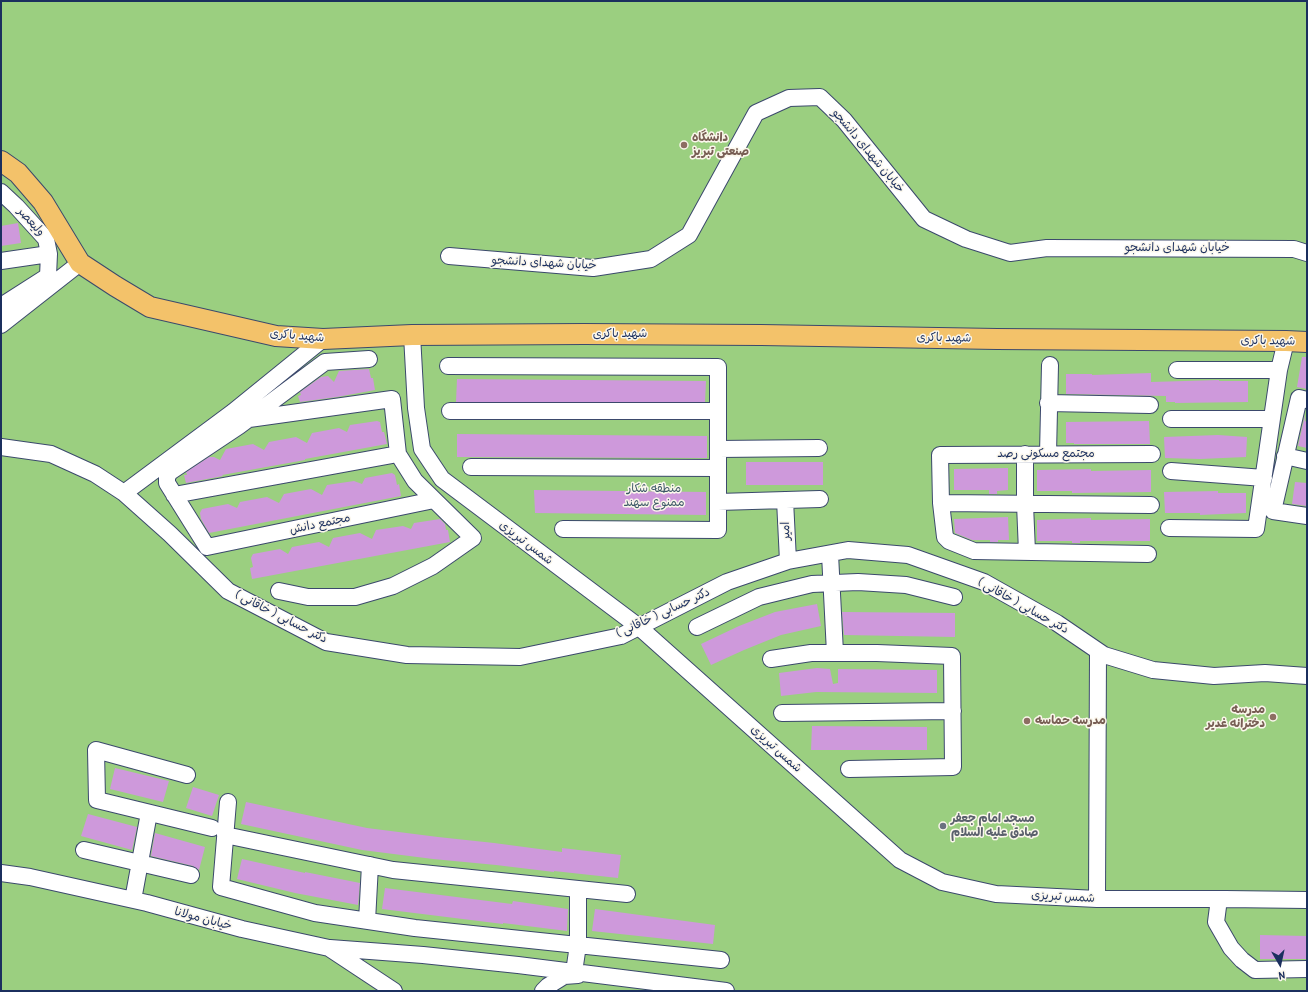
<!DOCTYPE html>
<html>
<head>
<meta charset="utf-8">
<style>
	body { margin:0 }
	#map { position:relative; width:1308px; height:992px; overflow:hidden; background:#eedfbe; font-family:"Patrick Hand",sans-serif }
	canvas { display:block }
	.frame { position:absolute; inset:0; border:2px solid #1b2f5e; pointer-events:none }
	.north { position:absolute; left:1260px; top:944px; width:40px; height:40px; -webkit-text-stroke:3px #fbf7ec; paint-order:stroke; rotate:171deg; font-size:11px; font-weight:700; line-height:16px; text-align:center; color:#1b2f5e }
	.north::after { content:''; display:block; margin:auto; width:14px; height:18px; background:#1b2f5e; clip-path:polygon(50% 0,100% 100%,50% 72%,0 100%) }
</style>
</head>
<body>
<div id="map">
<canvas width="1308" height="992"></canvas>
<div class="frame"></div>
<div class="north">N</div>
</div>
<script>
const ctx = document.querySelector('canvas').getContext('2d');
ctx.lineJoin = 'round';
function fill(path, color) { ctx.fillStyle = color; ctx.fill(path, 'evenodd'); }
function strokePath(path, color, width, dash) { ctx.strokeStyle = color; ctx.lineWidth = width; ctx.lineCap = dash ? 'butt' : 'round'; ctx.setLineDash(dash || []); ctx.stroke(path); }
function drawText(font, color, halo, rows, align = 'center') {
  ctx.font = font + ' "Patrick Hand","Playpen Sans Arabic",sans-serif'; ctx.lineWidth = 3; ctx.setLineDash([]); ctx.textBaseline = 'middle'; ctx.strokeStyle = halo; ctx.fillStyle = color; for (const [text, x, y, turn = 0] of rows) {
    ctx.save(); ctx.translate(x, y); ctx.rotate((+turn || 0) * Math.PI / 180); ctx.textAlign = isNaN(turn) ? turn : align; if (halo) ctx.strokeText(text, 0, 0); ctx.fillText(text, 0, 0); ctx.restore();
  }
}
const green = new Path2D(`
	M1 1H1307V991H1Z`);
const building = new Path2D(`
	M18 223 21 243 1 246V226Z
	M1302 357H1307V389L1297 387Z
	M369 369 371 378H373L375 390 337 397 300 402 298 396 301 395 300 392 321 377 328 376 334 382 339 371Z
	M1151 373V382L1219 380V381H1248V402L1175 403V402H1166V396L1066 394V374H1092V375Z
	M457 379 706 381 705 402H456Z
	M1305 415V421L1307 422V448L1298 446Z
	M377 421 380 422 382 432H384L387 444 305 459V460L222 475 223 476 186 483 184 475H187L186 472 209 457H214L220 460 226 449 253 444 264 450 269 442 296 437 307 443 312 433 339 428 347 432 350 425Z
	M1149 421 1150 444H1074V443H1066V422Z
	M457 434 707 436V458L457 457Z
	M1218 435 1247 437 1246 457 1200 459 1165 458 1164 437Z
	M746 462H823V485H746Z
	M1008 468V490L997 491V494H989V490H954V469Z
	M1091 469V471L1151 470V492L1072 493V491H1037V470Z
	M392 473 395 475 397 485 399 484 401 496 209 533 201 519 200 513 202 509 228 504 237 508 240 502 267 497 279 503 284 494 311 489 322 495 327 485 354 481 362 484 365 478Z
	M1295 482 1307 483V506L1292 504Z
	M534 490 706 492V515L535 513Z
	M1218 491V493H1246V513L1200 515V513H1165L1164 492Z
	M1008 517 1009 540H998V542H990V540H972L955 533 954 519Z
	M1091 518V520L1150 519V541H1080V543H1072V541H1037V520Z
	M440 519 445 524 446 530H448L450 542 252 579 250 568 253 567 251 558 253 554 280 549 288 554 292 547 319 542 329 547 333 538 360 533 372 539 376 530 403 526 411 529 414 523Z
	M817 604 821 626 781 635 744 650 711 665 701 644 739 626 775 612Z
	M842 612 955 613V637L844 635Z
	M817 668 830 669 833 684 838 683V669L937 670V693L816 692 781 696 779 673Z
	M812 726 927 727V750H811Z
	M115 768 169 781 163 802 110 789Z
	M193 787 219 795 212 816 186 808Z
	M246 802 367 828 438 837 494 843 562 852V848L621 855 618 878 554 871V872L496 865 433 859 362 850 241 824Z
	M88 814 137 827 132 850 81 836Z
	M155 833 205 847 199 870 193 866 151 856Z
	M242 859 305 873V872L360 883 358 905 295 893 237 879Z
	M385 888 512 904 513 901 568 909 567 931 503 923V924L382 909Z
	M595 909 715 925 713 944 592 931Z
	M1260 935 1307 936V959H1260Z`);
const minor = new Path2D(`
	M1 192 16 206 46 239 49 254 48 276 1 306
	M449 256 593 268 651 259 689 235 756 113 789 98 820 97 844 120 924 219 966 239 1010 253 1047 248 1294 249 1307 253
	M1 261 49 254
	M1 325 80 263
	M412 335 416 408 422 449 442 479 639 627 900 860 942 882 996 894 1097 899H1225L1307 900
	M369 359 325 362 239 426 170 472 167 477V483L207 547 434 500
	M448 366 718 367V530L563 529
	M1177 370H1279
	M1307 400 1299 398 1273 511 1307 516
	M1048 403 1150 405
	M450 411H718
	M249 419 392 399 398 454 415 481 473 538 433 566 393 586 355 597H308L279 591
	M1171 419H1272
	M1 447 51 454 95 474 124 493 170 534 228 591 326 642 407 655 520 657 621 636 727 582 788 561 848 550 908 555 984 582 1057 623 1104 655 1153 670 1214 676 1265 673 1307 676
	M718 449 819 448
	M1025 454V504L1027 552
	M1048 454 1050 365
	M1285 456 1307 461
	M471 467 718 468
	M1171 471 1264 478
	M124 493 233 412 323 339
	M174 495 398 454
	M785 500 788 561
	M718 502 820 499
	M941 503 1151 505
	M1169 528 1256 529 1279 370 1286 341
	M830 554 835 653
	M1148 554 974 551 949 541 945 537 941 503 940 455 1152 454
	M697 627 759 597 812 584 858 582 906 585 954 597
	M771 659 811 653H877L952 656 953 767 849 769
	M782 713 953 711
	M187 775 96 750 97 800 212 828
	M228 802 221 887 315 913 415 928 721 960
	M225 835 393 870 627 894
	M84 850 191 875
	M1 873 30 877 147 903 242 929 329 948 394 991
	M1097 899 1098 651
	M1219 899 1216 922 1231 948 1242 960 1255 970 1307 969
	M133 900 149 813
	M367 921 370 865
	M330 948 423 955 518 965 726 991
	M574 972 578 945V889
	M543 991 548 986 564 976 578 975`);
const major = new Path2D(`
	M1 161 18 173 43 202 80 263 115 286 150 307 276 336 323 339 412 335 584 334 761 335 997 339 1286 341 1307 342`);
const markers = [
	[684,145,4,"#8d6e63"],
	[1273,717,4,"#8d6e63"],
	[1027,721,4,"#8d6e63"],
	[943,826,4,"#6b7280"]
];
const educationNames = [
	["دانشگاه",692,138],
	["صنعتی تبریز",692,152],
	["مدرسه",1265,710,"right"],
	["دخترانه غدیر",1265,724,"right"],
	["مدرسه حماسه",1035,721]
];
const streetNames = [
	["خیابان شهدای دانشجو",868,151,50],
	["ولیعصر",31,222,48],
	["خیابان شهدای دانشجو",1177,248],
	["خیابان شهدای دانشجو",544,263,3],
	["شهید باکری",620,334],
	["شهید باکری",297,336,5],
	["شهید باکری",944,338,1],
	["شهید باکری",1268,341,1],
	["مجتمع مسکونی رصد",1046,454],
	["مجتمع دانش",320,524,-12],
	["امیر",786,531,-92],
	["شمس تبریزی",526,543,37],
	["دکتر حسابی ( خاقانی )",1023,606,29],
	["دکتر حسابی ( خاقانی )",663,613,-25],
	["دکتر حسابی ( خاقانی )",281,617,27],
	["شمس تبریزی",776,749,42],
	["شمس تبریزی",1063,897,3],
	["خیابان مولانا",203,919,15]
];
const parkNames = [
	["منطقه شکار",654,489],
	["ممنوع سهند",654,503]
];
const worshipNames = [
	["مسجد امام جعفر",951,819],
	["صادق علیه السلام",951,833]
];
fill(green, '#9bcf80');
fill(building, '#ce99db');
strokePath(minor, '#3b496c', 18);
strokePath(major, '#3b496c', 22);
strokePath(minor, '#fff', 16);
strokePath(major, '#f3c26a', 20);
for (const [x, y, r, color] of markers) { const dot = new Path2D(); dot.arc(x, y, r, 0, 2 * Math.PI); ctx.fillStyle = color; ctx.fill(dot); strokePath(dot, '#fbf7ec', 1.5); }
drawText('bold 12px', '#785e54', '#fbf7ec', educationNames, 'left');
drawText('12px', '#1b2f5e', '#fbf7ec', streetNames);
drawText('12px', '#3b5766', '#fbf7ec', parkNames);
drawText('bold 12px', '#5b616d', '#fbf7ec', worshipNames, 'left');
</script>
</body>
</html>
